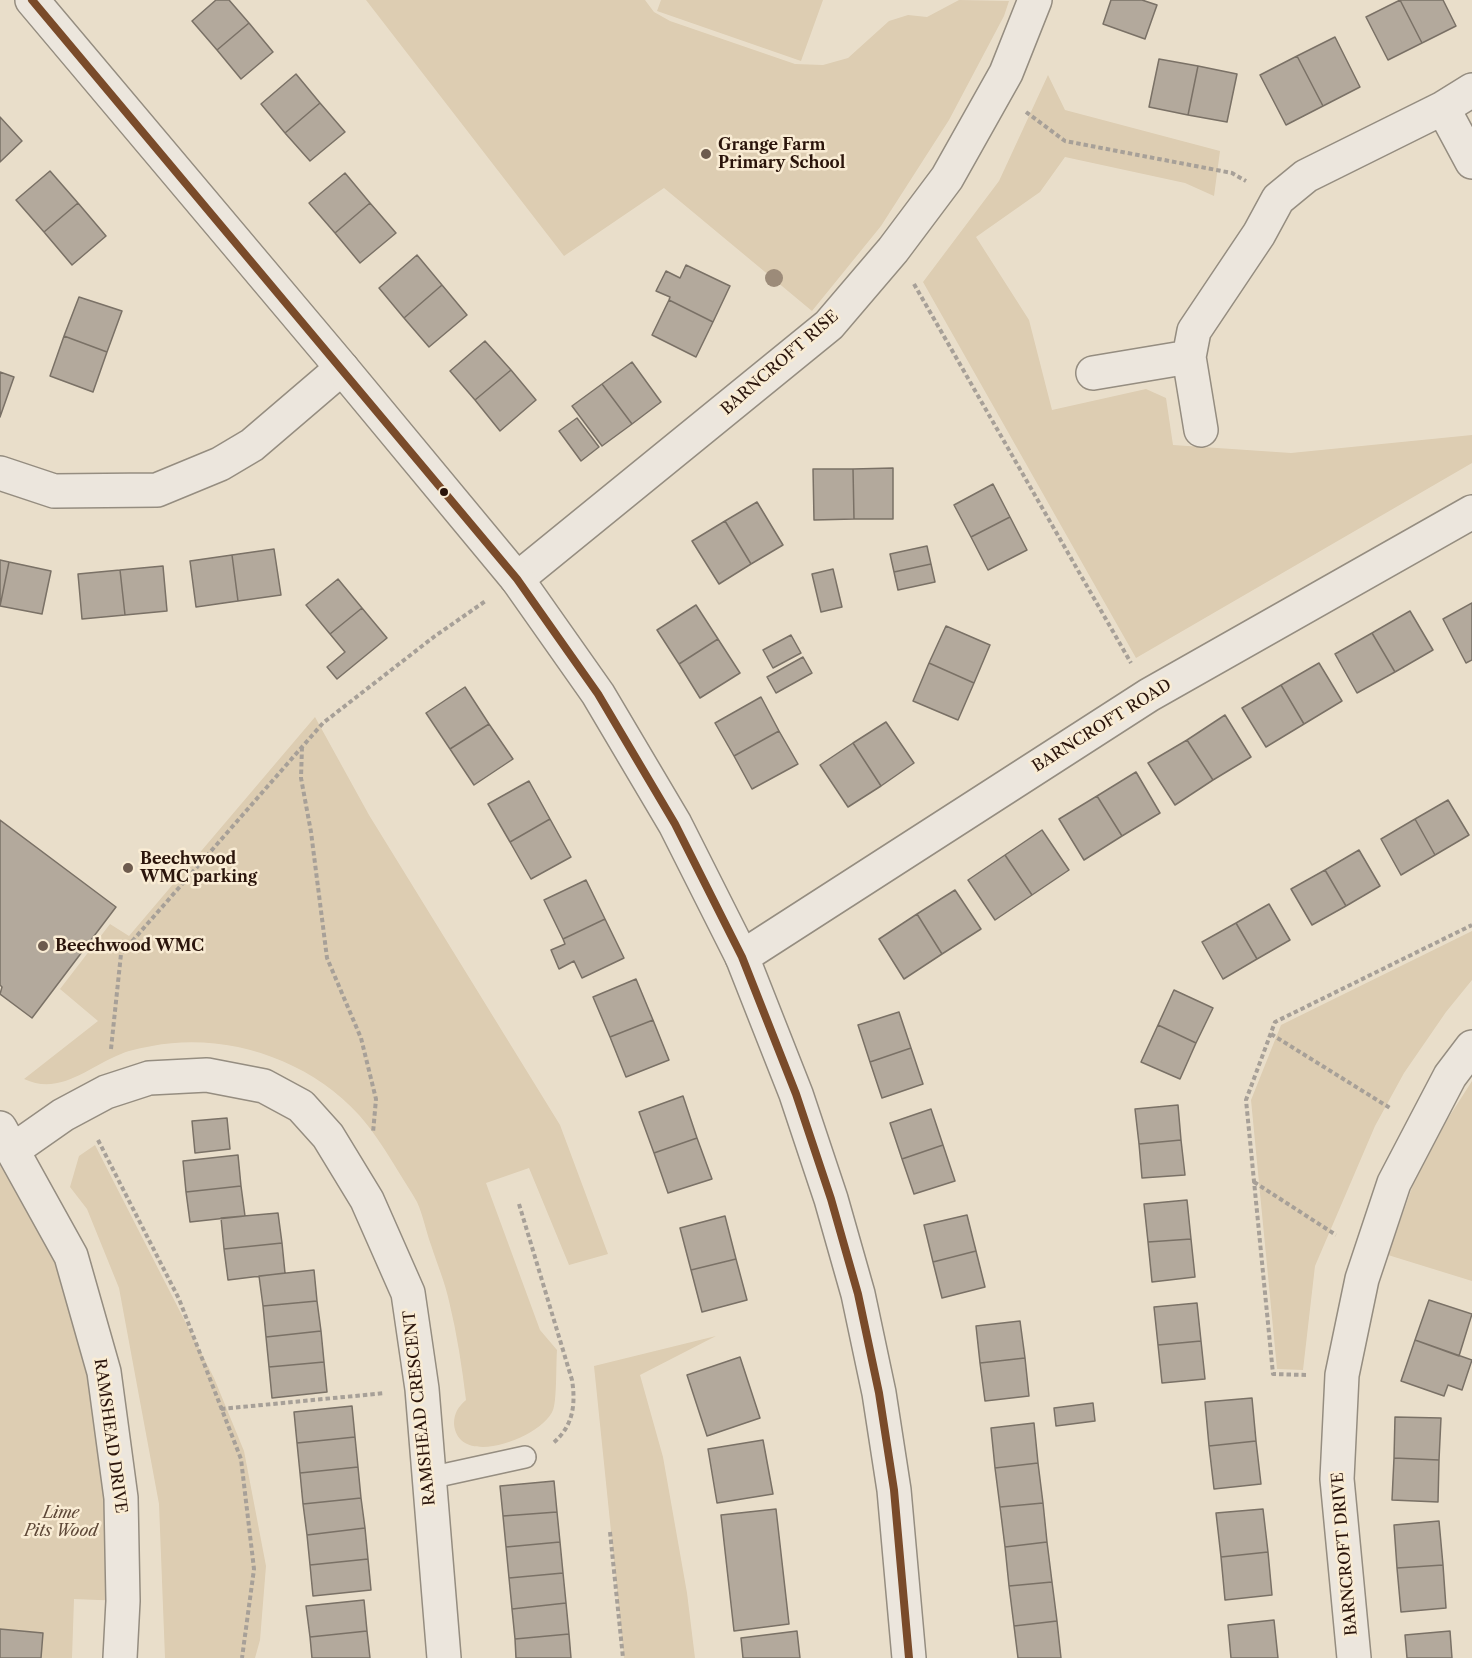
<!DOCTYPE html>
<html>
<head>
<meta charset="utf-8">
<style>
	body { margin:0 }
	canvas { display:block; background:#e9deca }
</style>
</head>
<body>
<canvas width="1472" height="1658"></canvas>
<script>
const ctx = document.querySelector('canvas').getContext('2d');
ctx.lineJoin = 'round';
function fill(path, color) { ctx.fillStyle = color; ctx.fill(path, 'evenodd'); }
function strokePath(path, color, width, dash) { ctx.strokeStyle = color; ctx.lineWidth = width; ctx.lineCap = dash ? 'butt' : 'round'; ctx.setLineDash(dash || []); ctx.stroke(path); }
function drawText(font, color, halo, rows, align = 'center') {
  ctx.font = font + ' "Libre Caslon Text",serif'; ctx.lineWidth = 5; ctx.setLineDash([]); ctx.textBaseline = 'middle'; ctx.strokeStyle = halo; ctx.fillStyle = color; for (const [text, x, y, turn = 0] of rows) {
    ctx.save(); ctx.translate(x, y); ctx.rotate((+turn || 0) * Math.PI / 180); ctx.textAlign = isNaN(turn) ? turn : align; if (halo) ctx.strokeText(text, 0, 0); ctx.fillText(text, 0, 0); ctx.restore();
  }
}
const green = new Path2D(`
	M366 0H645L654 12 670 21 795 64 823 65 848 58 889 21 908 15 927 17 959 0 1009 1 1004 16 949 120 881 226 812 311 664 188 564 256Z
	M661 0H823L801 61 657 11Z
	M1048 75 1065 110 1220 151 1214 196 1185 183 1065 157 1040 192 976 237 1029 320 1052 410 1146 389 1166 398 1173 445 1291 453 1472 435V463L1136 658 923 282 999 181Z
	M315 717 369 815 560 1125 608 1254 569 1265 529 1168 486 1183 540 1330 557 1350C556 1362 557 1401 553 1410 543 1437 458 1470 454 1424 454 1413 458 1407 466 1400 462 1367 457 1334 449 1301 445 1282 437 1264 431 1245 426 1231 423 1215 417 1202 411 1191 404 1181 398 1171 386 1151 374 1132 359 1115 308 1059 226 1032 152 1046 142 1048 130 1050 121 1054 88 1067 60 1096 24 1079L98 1021 60 989 110 924 129 936Z
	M1472 931V980L1446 1012 1404 1073 1375 1126 1315 1266 1303 1370 1277 1369 1251 1100 1281 1025Z
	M1472 1081V1281L1388 1255 1413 1185 1447 1120Z
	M0 1128 71 1256 123 1601 74 1599 72 1658H41L43 1633 0 1629Z
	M95 1145 214 1378 244 1451 266 1566 260 1640 255 1658H165L159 1504 119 1288 87 1209 70 1187 79 1156Z
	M716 1336 640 1375 663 1457 687 1593 695 1658H624L594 1366Z`);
const building = new Path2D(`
	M216 0H229L249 23 217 50 192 21Z
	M1111 0H1142L1157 5 1145 39 1103 24Z
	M1400 0 1422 43 1388 60 1366 17Z
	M1400 0H1443L1456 26 1422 43Z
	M249 23 273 52 241 79 217 50Z
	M1335 37 1360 87 1323 106 1297 56Z
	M1297 56 1323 106 1286 125 1260 75Z
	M1159 59 1198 66 1188 115 1149 107Z
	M1198 66 1237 74 1227 122 1188 115Z
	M296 74 320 103 285 133 261 104Z
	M320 103 345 132 310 161 285 133Z
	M0 117 22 141 0 162Z
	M50 171 78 203 44 232 16 200Z
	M345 173 370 203 335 233 309 203Z
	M78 203 106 236 72 265 44 232Z
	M370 203 396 233 360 263 335 233Z
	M417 255 442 285 404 318 379 288Z
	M686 265 730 286 713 322 669 300 670 297 656 291 666 271 680 278Z
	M442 285 467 315 429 347 404 318Z
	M79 297 122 311 107 352 64 336Z
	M669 300 713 322 696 357 652 335Z
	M64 336 107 352 93 392 50 376Z
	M485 341 511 370 475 400 450 371Z
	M632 362 661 402 632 424 602 384Z
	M511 370 536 400 500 431 475 400Z
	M0 372 14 377 0 417Z
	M602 384 632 424 602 446 572 406Z
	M577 418 599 447 581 461 559 431Z
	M893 468V519H854L853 469Z
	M813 469H853L854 519 814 520Z
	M993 484 1010 517 971 537 954 505Z
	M757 502 783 545 751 564 725 521Z
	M1010 517 1027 550 988 570 971 537Z
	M725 521 751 564 719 584 692 541Z
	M927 546 931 564 894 572 890 554Z
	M274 549 281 595 238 601 232 555Z
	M232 555 238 601 196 607 190 561Z
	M0 560 9 562 0 606Z
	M9 562 51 571 42 614 0 606Z
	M931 564 935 582 898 590 894 572Z
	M163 566 167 611 125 615 120 570Z
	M833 569 842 607 821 612 812 574Z
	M120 570 125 615 82 619 78 574Z
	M338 579 362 608 330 634 306 605Z
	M1472 603V660L1466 663 1443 619Z
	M696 605 718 639 679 664 657 630Z
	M362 608 387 638 337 679 327 667 345 652 330 634Z
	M1410 611 1433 650 1395 672 1372 633Z
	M946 626 990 645 974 683 929 663Z
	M1372 633 1395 672 1357 693 1335 654Z
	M791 635 801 653 773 668 763 650Z
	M718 639 740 673 700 698 679 664Z
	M803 657 812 673 776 693 767 677Z
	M929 663 974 683 958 720 913 701Z
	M1319 663 1342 701 1304 724 1281 685Z
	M1281 685 1304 724 1266 747 1242 708Z
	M465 687 489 724 450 749 426 713Z
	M761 697 779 731 734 756 715 723Z
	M1225 715 1251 757 1213 780 1187 740Z
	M886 722 914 763 881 786 853 743Z
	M489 724 513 759 474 785 450 749Z
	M779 731 798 764 752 789 734 756Z
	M1187 740 1213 780 1175 805 1148 763Z
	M853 743 881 786 848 807 820 765Z
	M1136 772 1160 813 1122 836 1097 796Z
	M529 781 550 819 510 842 488 804Z
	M1097 796 1122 836 1084 860 1059 819Z
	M1448 800 1469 835 1435 855 1415 819Z
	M550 819 571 857 531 879 510 842Z
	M1415 819 1435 855 1401 875 1381 839Z
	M0 820 116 907 32 1018 0 994 2 987 0 985Z
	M1042 830 1069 870 1032 895 1005 855Z
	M1359 850 1380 886 1346 906 1325 870Z
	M1005 855 1032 895 995 920 968 880Z
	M1325 870 1346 906 1312 925 1291 889Z
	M586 880 605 919 563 939 544 900Z
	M955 890 981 929 942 954 917 914Z
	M1269 904 1290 940 1257 959 1236 923Z
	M917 914 942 954 904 979 879 939Z
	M605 919 624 958 582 978 574 961 559 969 551 950 565 944 563 939Z
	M1236 923 1257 959 1223 979 1202 942Z
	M636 979 653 1020 610 1037 593 997Z
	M1174 990 1213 1008 1196 1043 1158 1025Z
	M899 1012 911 1048 870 1062 858 1025Z
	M653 1020 669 1060 626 1077 610 1037Z
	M1158 1025 1196 1043 1180 1079 1141 1062Z
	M911 1048 923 1084 882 1098 870 1062Z
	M683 1096 697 1138 654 1153 639 1112Z
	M1178 1105 1181 1140 1139 1144 1135 1109Z
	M931 1109 943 1145 902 1159 890 1123Z
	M227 1118 230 1149 195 1153 192 1121Z
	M697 1138 712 1179 668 1193 654 1153Z
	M1181 1140 1185 1175 1142 1178 1139 1144Z
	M943 1145 955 1181 914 1194 902 1159Z
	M238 1155 241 1186 186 1192 183 1161Z
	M241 1186 245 1216 190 1222 186 1192Z
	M1187 1200 1191 1239 1148 1242 1144 1204Z
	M278 1213 282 1243 224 1249 221 1218Z
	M967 1215 976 1251 933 1262 924 1225Z
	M725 1216 736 1259 691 1270 680 1228Z
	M1191 1239 1195 1277 1152 1282 1148 1242Z
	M282 1243 285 1273 228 1280 224 1249Z
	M976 1251 985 1287 942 1298 933 1262Z
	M736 1259 747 1300 702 1312 691 1270Z
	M314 1270 317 1301 263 1306 259 1276Z
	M1429 1300 1472 1314 1459 1356 1415 1340Z
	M317 1301 321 1331 266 1337 263 1306Z
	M1197 1303 1201 1341 1158 1345 1154 1307Z
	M1020 1321 1025 1358 980 1363 976 1326Z
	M321 1331 324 1362 269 1367 266 1337Z
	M1415 1340 1472 1360 1462 1390 1448 1385 1444 1396 1401 1381Z
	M1201 1341 1205 1379 1162 1383 1158 1345Z
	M740 1357 760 1418 707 1436 687 1375Z
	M1025 1358 1029 1396 985 1401 980 1363Z
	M324 1362 327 1392 272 1398 269 1367Z
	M1252 1398 1256 1441 1209 1446 1205 1402Z
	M1093 1403 1095 1421 1056 1426 1054 1408Z
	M352 1406 355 1437 297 1443 294 1412Z
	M1395 1417 1441 1418 1439 1460 1394 1458Z
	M1034 1423 1038 1463 995 1468 991 1428Z
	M355 1437 358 1467 300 1473 297 1443Z
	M763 1440 773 1494 717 1503 708 1449Z
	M1256 1441 1261 1484 1214 1489 1209 1446Z
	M1394 1458 1439 1460 1438 1502 1392 1500Z
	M1038 1463 1043 1503 1000 1507 995 1468Z
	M358 1467 361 1498 303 1504 300 1473Z
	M554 1481 557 1512 503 1516 500 1486Z
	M361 1498 365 1528 307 1535 303 1504Z
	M1043 1503 1047 1542 1005 1547 1000 1507Z
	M776 1509 789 1624 734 1631 721 1515Z
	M1263 1509 1268 1552 1221 1557 1216 1513Z
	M557 1512 560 1542 506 1547 503 1516Z
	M1439 1521 1443 1565 1397 1568 1394 1525Z
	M365 1528 368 1559 310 1565 307 1535Z
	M560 1542 563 1573 509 1578 506 1547Z
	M1047 1542 1052 1582 1009 1586 1005 1547Z
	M1268 1552 1272 1595 1225 1600 1221 1557Z
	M368 1559 371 1590 313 1596 310 1565Z
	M1443 1565 1446 1608 1401 1612 1397 1568Z
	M563 1573 566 1603 512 1609 509 1578Z
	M1052 1582 1057 1621 1014 1626 1009 1586Z
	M364 1600 367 1631 310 1637 306 1606Z
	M566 1603 569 1634 515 1639 512 1609Z
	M1274 1620 1278 1658H1231L1228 1625Z
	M1057 1621 1061 1658H1018L1014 1626Z
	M0 1629 43 1633 41 1658H0Z
	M367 1631 370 1658H312L310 1637Z
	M797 1631 800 1658H743L741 1638Z
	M1450 1631 1452 1658H1407L1405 1635Z
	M569 1634 571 1658H516L515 1639Z`);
const path = new Path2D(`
	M1026 112 1065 141 1232 173 1246 181
	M914 284 1131 663
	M302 747 301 778 311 832 327 958 361 1038 376 1099 373 1133
	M1271 1034 1390 1108
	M111 1049 121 954 323 723 435 636 487 600
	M98 1140 179 1299 241 1459 254 1569 242 1658
	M1254 1182 1336 1235
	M519 1204 572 1380C576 1405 573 1427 552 1444
	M1306 1375 1273 1374 1246 1100 1275 1022 1472 925
	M221 1409 385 1393
	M610 1532 623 1658`);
const service = new Path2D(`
	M429 1478 525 1457`);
const minor = new Path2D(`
	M1443 108 1472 162
	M1093 373 1189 357
	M1201 430 1189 357 1194 331 1259 234 1278 199 1306 176 1443 108 1472 90
	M0 473 54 491 157 490 220 464 252 445 342 368
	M517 579 829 325 893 250 947 178 1006 73 1035 0
	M742 957 1149 695 1472 512
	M13 1150 63 1115 106 1092 149 1078 207 1075 264 1086 301 1106 328 1136 367 1200 408 1293 422 1389 444 1658
	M1354 1658 1337 1479 1342 1375 1362 1279 1394 1183 1450 1076 1472 1047`);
const tertiary = new Path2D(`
	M32 0 342 368 517 579 598 694 675 824 742 957 796 1094 831 1199 858 1294 879 1393 894 1490 909 1658
	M0 1128 71 1256 104 1372 121 1498 123 1601 120 1658`);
const bus1 = new Path2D(`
	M32 0 517 579 598 694 675 824 742 957 796 1094 831 1199 858 1294 879 1393 894 1490 909 1658`);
const trees = [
	[774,278]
];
const markers = [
	[706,154,6,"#6d5b4e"],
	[444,492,5,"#2a140b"],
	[128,868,6,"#6d5b4e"],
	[43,946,6,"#6d5b4e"]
];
const poiNames = [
	["Grange Farm",718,145],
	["Primary School",718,163],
	["Beechwood",140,859],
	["WMC parking",140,877],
	["Beechwood WMC",55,946]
];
const streetNames = [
	["BARNCROFT RISE",780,363,-41],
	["BARNCROFT ROAD",1102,726,-32],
	["RAMSHEAD CRESCENT",420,1408,-96],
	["RAMSHEAD DRIVE",110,1436,82],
	["BARNCROFT DRIVE",1345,1554,-95]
];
const parkNames = [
	["Lime",61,1513],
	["Pits Wood",61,1531]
];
fill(green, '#ddcdb2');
fill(building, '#b3a99c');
strokePath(building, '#7a7166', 1.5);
strokePath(service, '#958d80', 24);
strokePath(minor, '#958d80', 36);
strokePath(tertiary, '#958d80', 36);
strokePath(path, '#a7a098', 4, [4.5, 3]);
strokePath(service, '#ece6dd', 21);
strokePath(minor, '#ece6dd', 33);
strokePath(tertiary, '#ece6dd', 33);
strokePath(bus1, '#7a4b2a', 8);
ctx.fillStyle = '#9c8b79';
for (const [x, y] of trees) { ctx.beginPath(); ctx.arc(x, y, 9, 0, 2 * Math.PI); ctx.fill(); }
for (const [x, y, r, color] of markers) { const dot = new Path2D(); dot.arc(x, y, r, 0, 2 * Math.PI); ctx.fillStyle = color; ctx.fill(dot); strokePath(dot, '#f9ecd4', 2); }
drawText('bold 16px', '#2a140b', '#f9ecd4', poiNames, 'left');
drawText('16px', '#2a140b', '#f9ecd4', streetNames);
drawText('italic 16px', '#5d4737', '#f9ecd4', parkNames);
</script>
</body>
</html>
